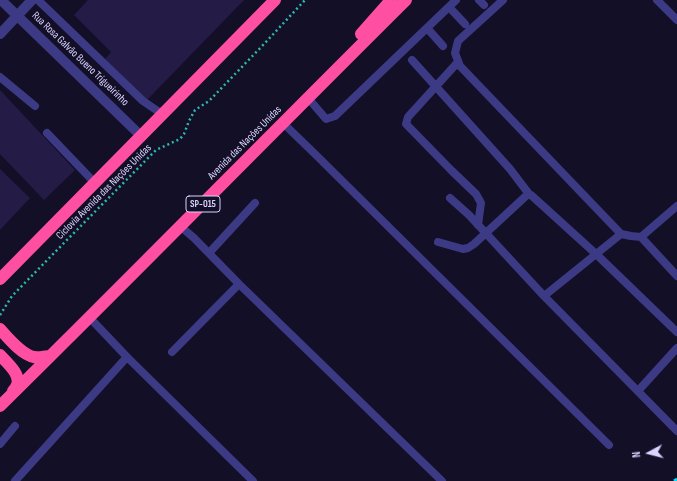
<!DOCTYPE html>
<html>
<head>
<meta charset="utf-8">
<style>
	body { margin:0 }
	#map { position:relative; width:677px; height:481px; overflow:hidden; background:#130f26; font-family:"Sofia Sans Condensed",sans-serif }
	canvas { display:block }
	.north { position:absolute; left:629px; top:433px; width:40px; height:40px; -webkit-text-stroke:3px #130f26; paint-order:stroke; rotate:263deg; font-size:11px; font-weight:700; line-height:16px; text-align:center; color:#d9d4ff }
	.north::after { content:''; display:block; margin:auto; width:14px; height:18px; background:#d9d4ff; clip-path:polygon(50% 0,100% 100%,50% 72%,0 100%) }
</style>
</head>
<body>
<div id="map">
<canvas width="677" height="481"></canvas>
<div class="north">N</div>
</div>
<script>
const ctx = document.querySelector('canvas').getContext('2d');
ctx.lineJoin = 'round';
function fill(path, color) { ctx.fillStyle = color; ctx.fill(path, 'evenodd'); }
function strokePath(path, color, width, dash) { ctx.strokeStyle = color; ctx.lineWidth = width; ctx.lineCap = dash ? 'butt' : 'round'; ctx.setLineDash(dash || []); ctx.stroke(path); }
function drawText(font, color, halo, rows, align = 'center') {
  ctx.font = font + ' "Sofia Sans Condensed",sans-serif'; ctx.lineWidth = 3; ctx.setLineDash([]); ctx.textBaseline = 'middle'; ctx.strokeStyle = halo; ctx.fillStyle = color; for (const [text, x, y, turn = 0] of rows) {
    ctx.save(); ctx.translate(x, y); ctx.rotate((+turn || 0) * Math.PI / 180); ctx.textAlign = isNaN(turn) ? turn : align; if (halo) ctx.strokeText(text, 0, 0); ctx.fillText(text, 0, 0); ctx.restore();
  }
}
const building = new Path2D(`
	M88 0H244L147 100 105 59 111 52 74 15Z
	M0 90 75 170 44 200 0 154Z
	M0 169 30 198 0 230Z`);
const path = new Path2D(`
	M0 315 12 296 61 246 156 150 180 139 184 134 189 121 195 110 209 101 265 43 305 0`);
const lane = new Path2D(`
	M38 0 143 101 162 114
	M479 0 484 5
	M503 0 458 41 455 53 460 66 621 234 631 236 641 237 677 206
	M657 0 677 20
	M449 7 465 24
	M427 28 443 46
	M412 60 510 169 529 194
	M458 62 408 117 406 124 452 171 476 194 481 203 478 225
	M0 77 35 106
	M308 98 326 119 335 116 456 0
	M283 123 317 156 609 445
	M47 133 95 183
	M450 198 469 215 544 296 621 234
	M180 226 194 238 239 284 442 481
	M641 237 677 276
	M438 242 463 249 468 248 474 244 527 195H531L596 254 677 332
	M209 253 255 203
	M544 296 677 431
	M172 352 239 284
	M127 357 253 481
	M638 391 677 348
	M0 444 15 426
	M15 481 127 357 89 317`);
const street = new Path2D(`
	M1 0 141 136
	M0 34 32 0`);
const highway = new Path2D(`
	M361 34 391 0
	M0 279 275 0
	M0 329C8 338 22 355 34 357 39 358 45 356 50 356
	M0 355C7 363 21 374 17 385 16 388 15 389 13 391
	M0 406C136 272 270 135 406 0`);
const rail = new Path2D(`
	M674 481 677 479`);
const shields = [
	[203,204,34]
];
const shieldNames = [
	["SP-015",203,204]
];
const streetNames = [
	["Rua Rosa Galvão Bueno Trigueirinho",80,59,44],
	["Avenida das Nações Unidas",245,143,-45],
	["Ciclovia Avenida das Nações Unidas",104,192,-45]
];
fill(building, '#241b47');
strokePath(path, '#2fb8b0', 2.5, [2, 3]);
strokePath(lane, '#3d3a85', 8);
strokePath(street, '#3d3a85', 10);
strokePath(highway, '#ff4fa3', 12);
strokePath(rail, '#00e5ff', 3, [6, 5]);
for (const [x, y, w] of shields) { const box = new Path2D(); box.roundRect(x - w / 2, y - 8, w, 16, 3); ctx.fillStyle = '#130f26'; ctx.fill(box); strokePath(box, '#d9d4ff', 1); }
drawText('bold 10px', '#d9d4ff', null, shieldNames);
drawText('11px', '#d9d4ff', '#130f26', streetNames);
</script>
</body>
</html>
